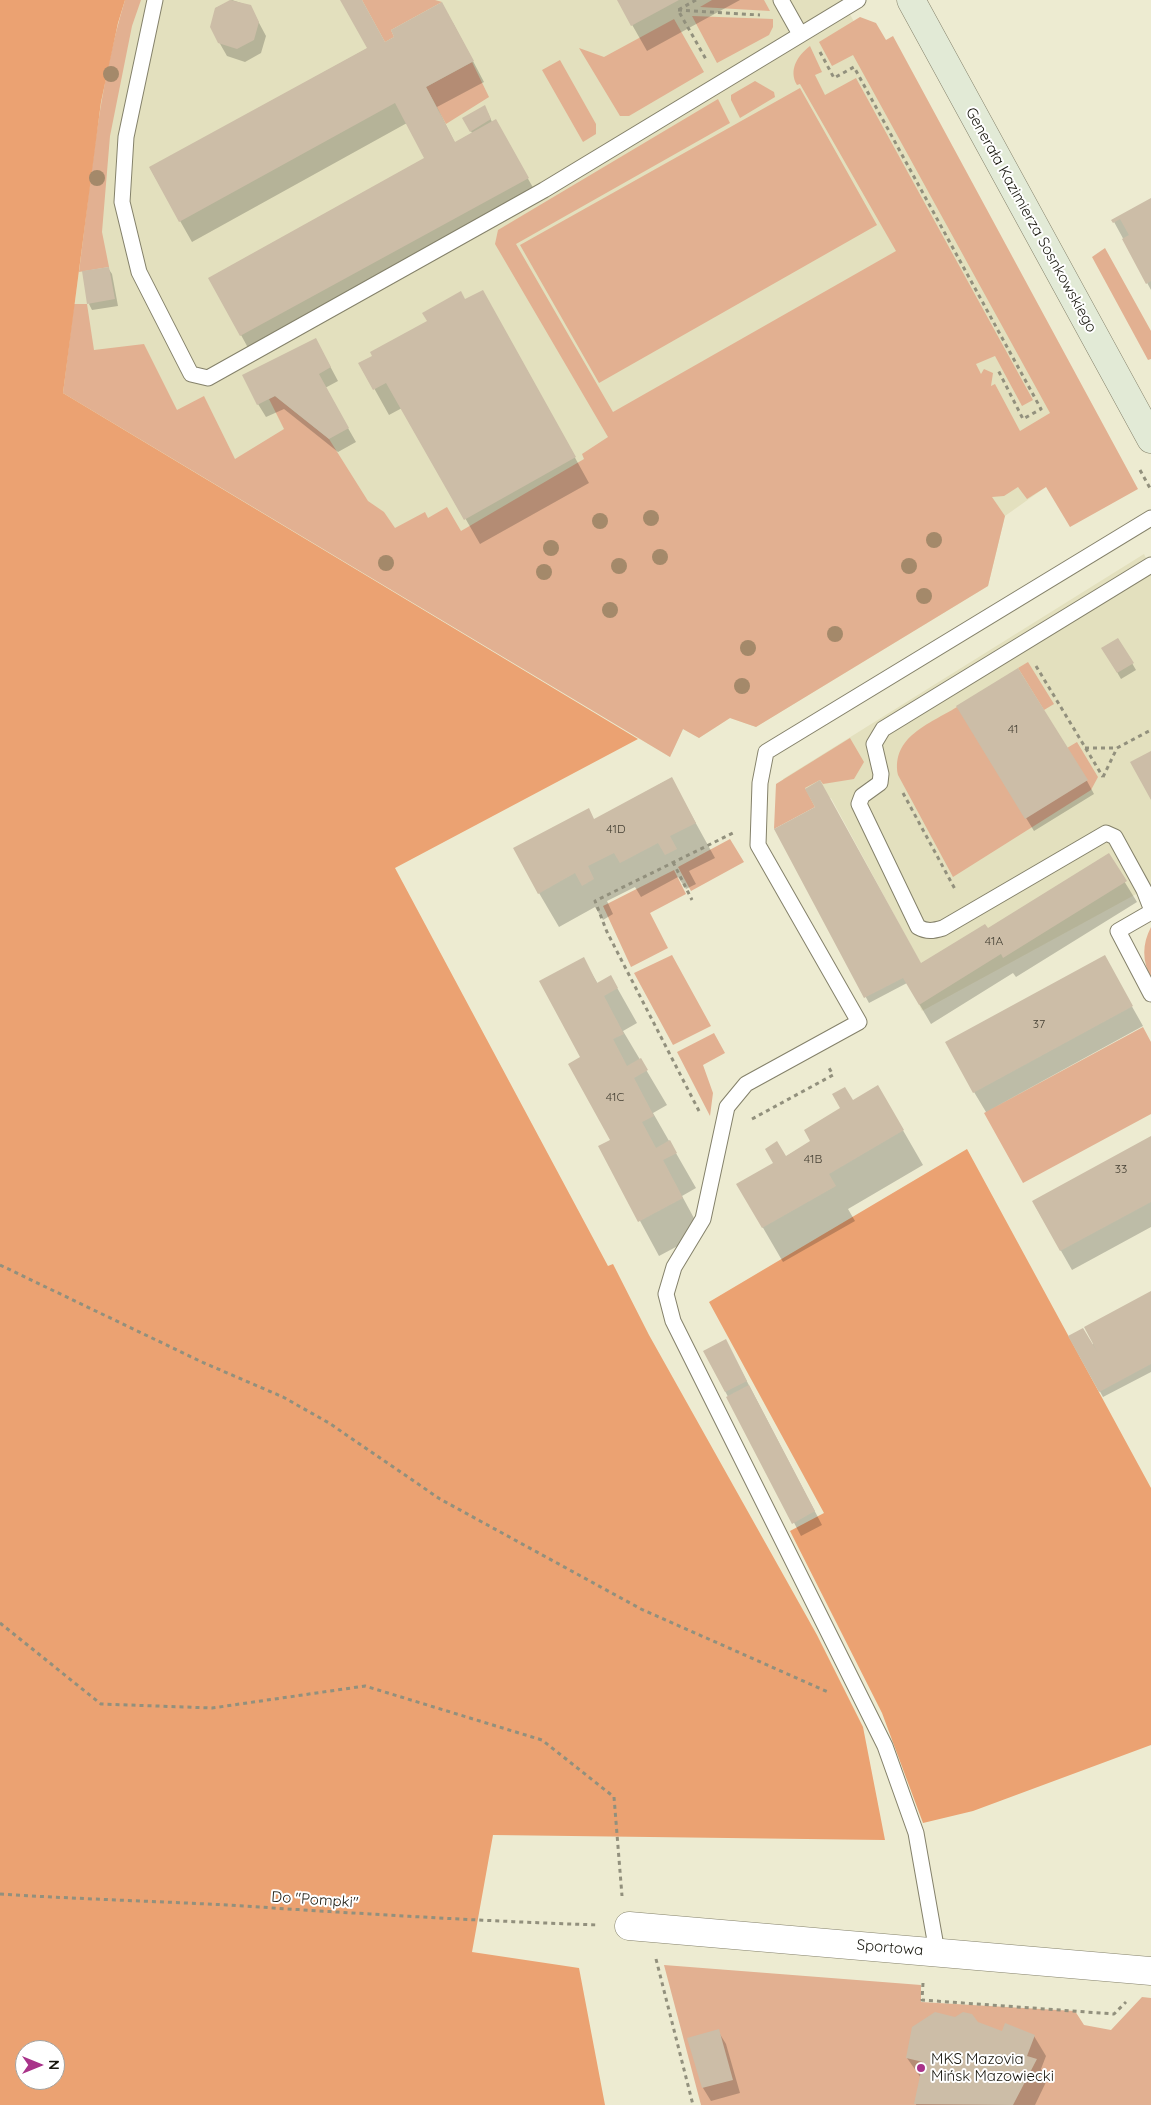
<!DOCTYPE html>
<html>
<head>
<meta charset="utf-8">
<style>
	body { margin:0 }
	#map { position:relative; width:1151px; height:2105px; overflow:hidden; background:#edebd1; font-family:Quicksand,sans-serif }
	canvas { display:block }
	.north { position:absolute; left:15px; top:2040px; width:50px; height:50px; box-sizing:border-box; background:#fff; border:1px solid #a3a29f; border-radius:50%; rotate:90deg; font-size:14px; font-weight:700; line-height:20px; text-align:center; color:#18170e }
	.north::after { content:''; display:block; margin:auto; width:18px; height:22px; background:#a9338a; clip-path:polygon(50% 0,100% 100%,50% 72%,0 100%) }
</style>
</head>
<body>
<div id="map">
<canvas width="1151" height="2105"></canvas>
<div class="north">N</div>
</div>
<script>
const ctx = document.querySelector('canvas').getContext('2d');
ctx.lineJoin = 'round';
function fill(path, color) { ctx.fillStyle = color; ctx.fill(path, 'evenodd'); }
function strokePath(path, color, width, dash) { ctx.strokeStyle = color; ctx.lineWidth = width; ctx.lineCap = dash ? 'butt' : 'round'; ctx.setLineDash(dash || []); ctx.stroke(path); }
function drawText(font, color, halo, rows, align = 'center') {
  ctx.font = font + ' Quicksand,sans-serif'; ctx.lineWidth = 4; ctx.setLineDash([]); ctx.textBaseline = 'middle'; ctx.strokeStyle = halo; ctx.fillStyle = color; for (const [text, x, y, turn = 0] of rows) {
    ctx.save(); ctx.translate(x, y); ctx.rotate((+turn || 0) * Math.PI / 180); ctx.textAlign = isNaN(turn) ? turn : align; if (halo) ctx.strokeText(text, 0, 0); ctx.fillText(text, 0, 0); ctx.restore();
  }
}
const built = new Path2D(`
	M125 0H842L1084 437 1081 462 1005 516 988 586 756 727 730 718 699 738 683 729 670 757 63 393 101 102Z
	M1144 554 1151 568V886L922 1011 919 1005 922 966 831 798 802 813 783 779Z`);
const green = new Path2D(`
	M125 0H141L132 26 110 136 102 232 109 267 79 272C91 181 98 88 125 0Z
	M362 0H435L442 2 391 30 394 37 385 42Z
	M712 0H764L770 11 700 7Z
	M692 16 773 19V27L769 35 717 63Z
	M860 17 876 23 886 40 893 36 1138 489 1070 527 1046 487 1027 499 1018 487 1004 496 992 497 1005 516 988 586 756 727 730 718 699 738 683 729 670 757 63 393 74 304H87L94 350 144 344 177 410 204 396 235 459 284 429 269 399 275 396 329 439 368 501 384 512 395 528 425 512 428 518 447 507 461 531 584 459 582 454 608 437 495 244 498 230 718 99 730 123 516 244 613 412 896 251 800 84 797 85C788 70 798 55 810 46L822 72 815 75 825 95 856 78 1033 400 1022 406 995 356 976 364 981 374 984 369 993 373 991 386 995 384 1020 431 1050 413 853 55 832 66 819 42Z
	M674 19 704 72 629 116H620L579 48 604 57Z
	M560 60 596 124V134L583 142 542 70Z
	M472 62 489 97 446 124 426 87Z
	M755 81 774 92 775 97 740 118 731 100V95Z
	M800 88 877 225 599 383 520 245Z
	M1105 248 1151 331V359L1148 360 1092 257Z
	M1028 662 1054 704 1044 710 1018 668Z
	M957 707 1067 748 1077 742 1098 777 1091 790 953 877 898 775C891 737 929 724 957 707Z
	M850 738 864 762 854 779 823 784 820 780 805 788 815 807 774 829 776 784Z
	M730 839 744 862 691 891 678 867Z
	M674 870 686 894 650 913 668 948 631 967 603 906Z
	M1151 927V978C1142 961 1142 944 1151 927Z
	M672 955 711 1026 673 1045 634 973Z
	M1143 1027 1151 1042V1114L1023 1183 984 1113Z
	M714 1033 725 1053 703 1065 713 1093 710 1116 677 1052Z
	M664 1965 921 1985V2002L1075 2011 1084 2025 1111 2030 1142 1997 1151 1998V2105H701Z`);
const forest = new Path2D(`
	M0 0H125L118 23 101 102 63 393 638 739 395 868 608 1266 613 1264 649 1335 817 1635 863 1727 885 1840 493 1835 472 1952 579 1968 605 2105H0ZM25 2050H55V2080H25Z
	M967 1149 1151 1488V1745L973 1811 923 1823 882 1713 790 1531 824 1513 709 1302Z`);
const shadow = new Path2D(`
	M232 0 250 6 266 36 261 53 245 62 227 56 219 42 216 8Z
	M342 0H360L384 44 453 23 484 82 437 107 455 143 472 133 464 118 488 113 492 122 495 121 539 198 252 355 241 335 426 159 407 123 192 242 150 168 368 48Z
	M618 0H740L647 51Z
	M1151 200V290L1113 220Z
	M108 268 112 274 118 306 92 310 89 304Z
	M497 317 589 483 480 544 402 408 389 415 360 363Z
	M323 353 338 381 325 388 356 442 338 452 284 409 266 417 258 404Z
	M1118 639 1136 670 1121 679 1103 648Z
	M966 719 1087 781 1094 794 1034 831Z
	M671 778 715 858 689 871 696 884 686 889 678 877 641 897 635 887 607 901 613 914 603 920 595 907 559 927 539 893 594 820Z
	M776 830 920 964 987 930 1108 855 1137 902 1016 977 1013 973 931 1024 907 983 869 1003Z
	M1104 957 1143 1026 986 1112 974 1092Z
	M583 959 598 984 611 977 637 1023 623 1031 667 1105 653 1113 696 1188 682 1196 702 1233 659 1256 600 1147 611 1140 582 1058Z
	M878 1087 923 1165 848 1209 855 1221 783 1262 738 1185 812 1141 852 1102Z
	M1151 1138V1227L1072 1270 1033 1202Z
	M1151 1292V1372L1103 1397 1070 1337 1092 1345Z
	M729 1347 822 1525 801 1536 704 1351Z
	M977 2023 1003 2032 1034 2036 1046 2056 1041 2069 1047 2080 1035 2105H916L921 2078 907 2058Z
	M718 2031 726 2044 740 2093 711 2101 703 2088 689 2039Z`);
const building = new Path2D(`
	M230 0 251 5 259 22 254 40 237 49 218 43 210 27 215 8Z
	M340 0H362L385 42 394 37 391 30 442 2 474 61 426 87 455 142 496 119 529 178 240 336 208 278 424 158 395 103 179 222 149 167 367 48Z
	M617 0H679L631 26Z
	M485 105 491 119 470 132 462 118Z
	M1151 198V281L1146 284 1122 239 1129 235 1120 219 1113 223 1111 220Z
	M109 267 115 299 87 304 82 271Z
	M483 290 576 457 464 520 386 383 373 390 358 363 372 356 370 352 427 321 422 313 461 291 465 299Z
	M316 338 331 367 319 374 349 428 329 439 275 396 257 405 242 375Z
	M1118 638 1134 663 1117 673 1101 648Z
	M1018 668 1088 780 1025 819 956 706Z
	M1151 751V800L1130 762Z
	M672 777 696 823 670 836 677 849 665 855 658 843 620 863 614 853 588 866 594 879 582 886 575 873 538 894 513 848 589 808 594 819Z
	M820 780 921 963 985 924 988 928 1109 853 1127 881 1003 958 1001 954 919 1005 903 978 864 998 774 829 815 807 805 789Z
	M1105 955 1133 1006 973 1093 945 1042Z
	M584 957 597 983 611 975 618 988 604 996 624 1034 613 1039 627 1066 641 1058 648 1070 634 1078 654 1116 642 1122 656 1148 670 1140 677 1153 663 1160 683 1198 638 1222 598 1146 610 1140 568 1064 580 1057 539 981Z
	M878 1085 904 1130 829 1174 836 1186 762 1228 736 1184 773 1163 765 1149 777 1141 786 1156 810 1141 804 1130 840 1108 832 1094 845 1087 853 1100Z
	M1151 1136V1202L1060 1251 1032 1201Z
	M1151 1291V1364L1099 1392 1068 1336 1083 1328 1098 1353 1084 1327Z
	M726 1339 747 1381 725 1392 703 1351Z
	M749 1385 815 1511 792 1524 726 1397Z
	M935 2012 955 2017 963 2012 972 2014 978 2022 1002 2031 1005 2023 1035 2035 1027 2056 1037 2059 1013 2105 914 2104 923 2062 906 2058 912 2027Z
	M719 2029 733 2080 702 2088 687 2038Z`);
const path = new Path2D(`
	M696 0 678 10 707 61
	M678 10 760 15
	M820 52 834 78 854 67 1041 409 1023 419 997 368
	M1140 470 1151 490
	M1036 666 1103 777
	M1085 748H1117L1151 730
	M1103 777 1117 748
	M903 793 956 891
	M673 862 692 900
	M699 1111 607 932 595 901 733 833
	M752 1119 833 1075 828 1066
	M0 1265 204 1363 283 1397 329 1423 440 1499 641 1609 828 1692
	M0 1623 101 1704 212 1708 365 1686 542 1740 614 1797 622 1896
	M0 1894C76 1899 152 1901 227 1905 351 1913 475 1921 599 1925
	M656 1959 693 2105
	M923 1983 922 2000 1114 2014 1126 2002`);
const lane = new Path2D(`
	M155 0 126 137 122 202 139 272 191 374 208 378 544 190 858 0
	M781 0 800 34
	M1151 565 883 729 874 744 881 774 880 783 862 796 859 804 918 927C927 932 933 931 943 928L1106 833 1115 837 1144 890 1151 908
	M1151 912 1118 931 1151 994
	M937 1952 916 1833 885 1746 673 1321 666 1294 674 1267 703 1219 727 1107 746 1084 859 1022 758 845 760 783 766 752 1151 518`);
const street = new Path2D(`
	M629 1926 1151 1971`);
const secondary = new Path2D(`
	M911 0 1151 439`);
const trees = [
	[111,74],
	[97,178],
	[651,518],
	[600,521],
	[934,540],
	[551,548],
	[660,557],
	[386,563],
	[619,566],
	[909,566],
	[544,572],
	[924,596],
	[610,610],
	[835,634],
	[748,648],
	[742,686]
];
const markers = [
	[921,2068,5,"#a9338a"]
];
const numberNames = [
	["41",1013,729],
	["41D",616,829],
	["41A",994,941],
	["37",1039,1024],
	["41C",615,1097],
	["41B",813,1159],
	["33",1121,1169]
];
const streetNames = [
	["Generała Kazimierza Sosnkowskiego",1031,220,61],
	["Do \"Pompki\"",315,1900,4],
	["Sportowa",890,1948,5]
];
const poiNames = [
	["MKS Mazovia",931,2059],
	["Mińsk Mazowiecki",931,2076]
];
fill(built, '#e3e0be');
fill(green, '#e2b091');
fill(forest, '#eba272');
fill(shadow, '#0003');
fill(building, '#ccbda7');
strokePath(lane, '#84816a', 17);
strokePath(street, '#84816a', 29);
strokePath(secondary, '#84816a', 29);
strokePath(path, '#92907d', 3, [4, 4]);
strokePath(lane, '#fff', 15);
strokePath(street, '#fff', 28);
strokePath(secondary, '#e2ead6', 28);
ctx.fillStyle = '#a4896a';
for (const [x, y] of trees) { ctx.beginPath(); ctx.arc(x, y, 8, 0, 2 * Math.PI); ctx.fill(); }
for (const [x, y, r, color] of markers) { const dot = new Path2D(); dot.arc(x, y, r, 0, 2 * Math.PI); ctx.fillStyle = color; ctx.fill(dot); strokePath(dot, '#fff', 2); }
drawText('12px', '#454034', null, numberNames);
drawText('15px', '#18170e', '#fff', streetNames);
drawText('15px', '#18170e', '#fff', poiNames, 'left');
</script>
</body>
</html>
